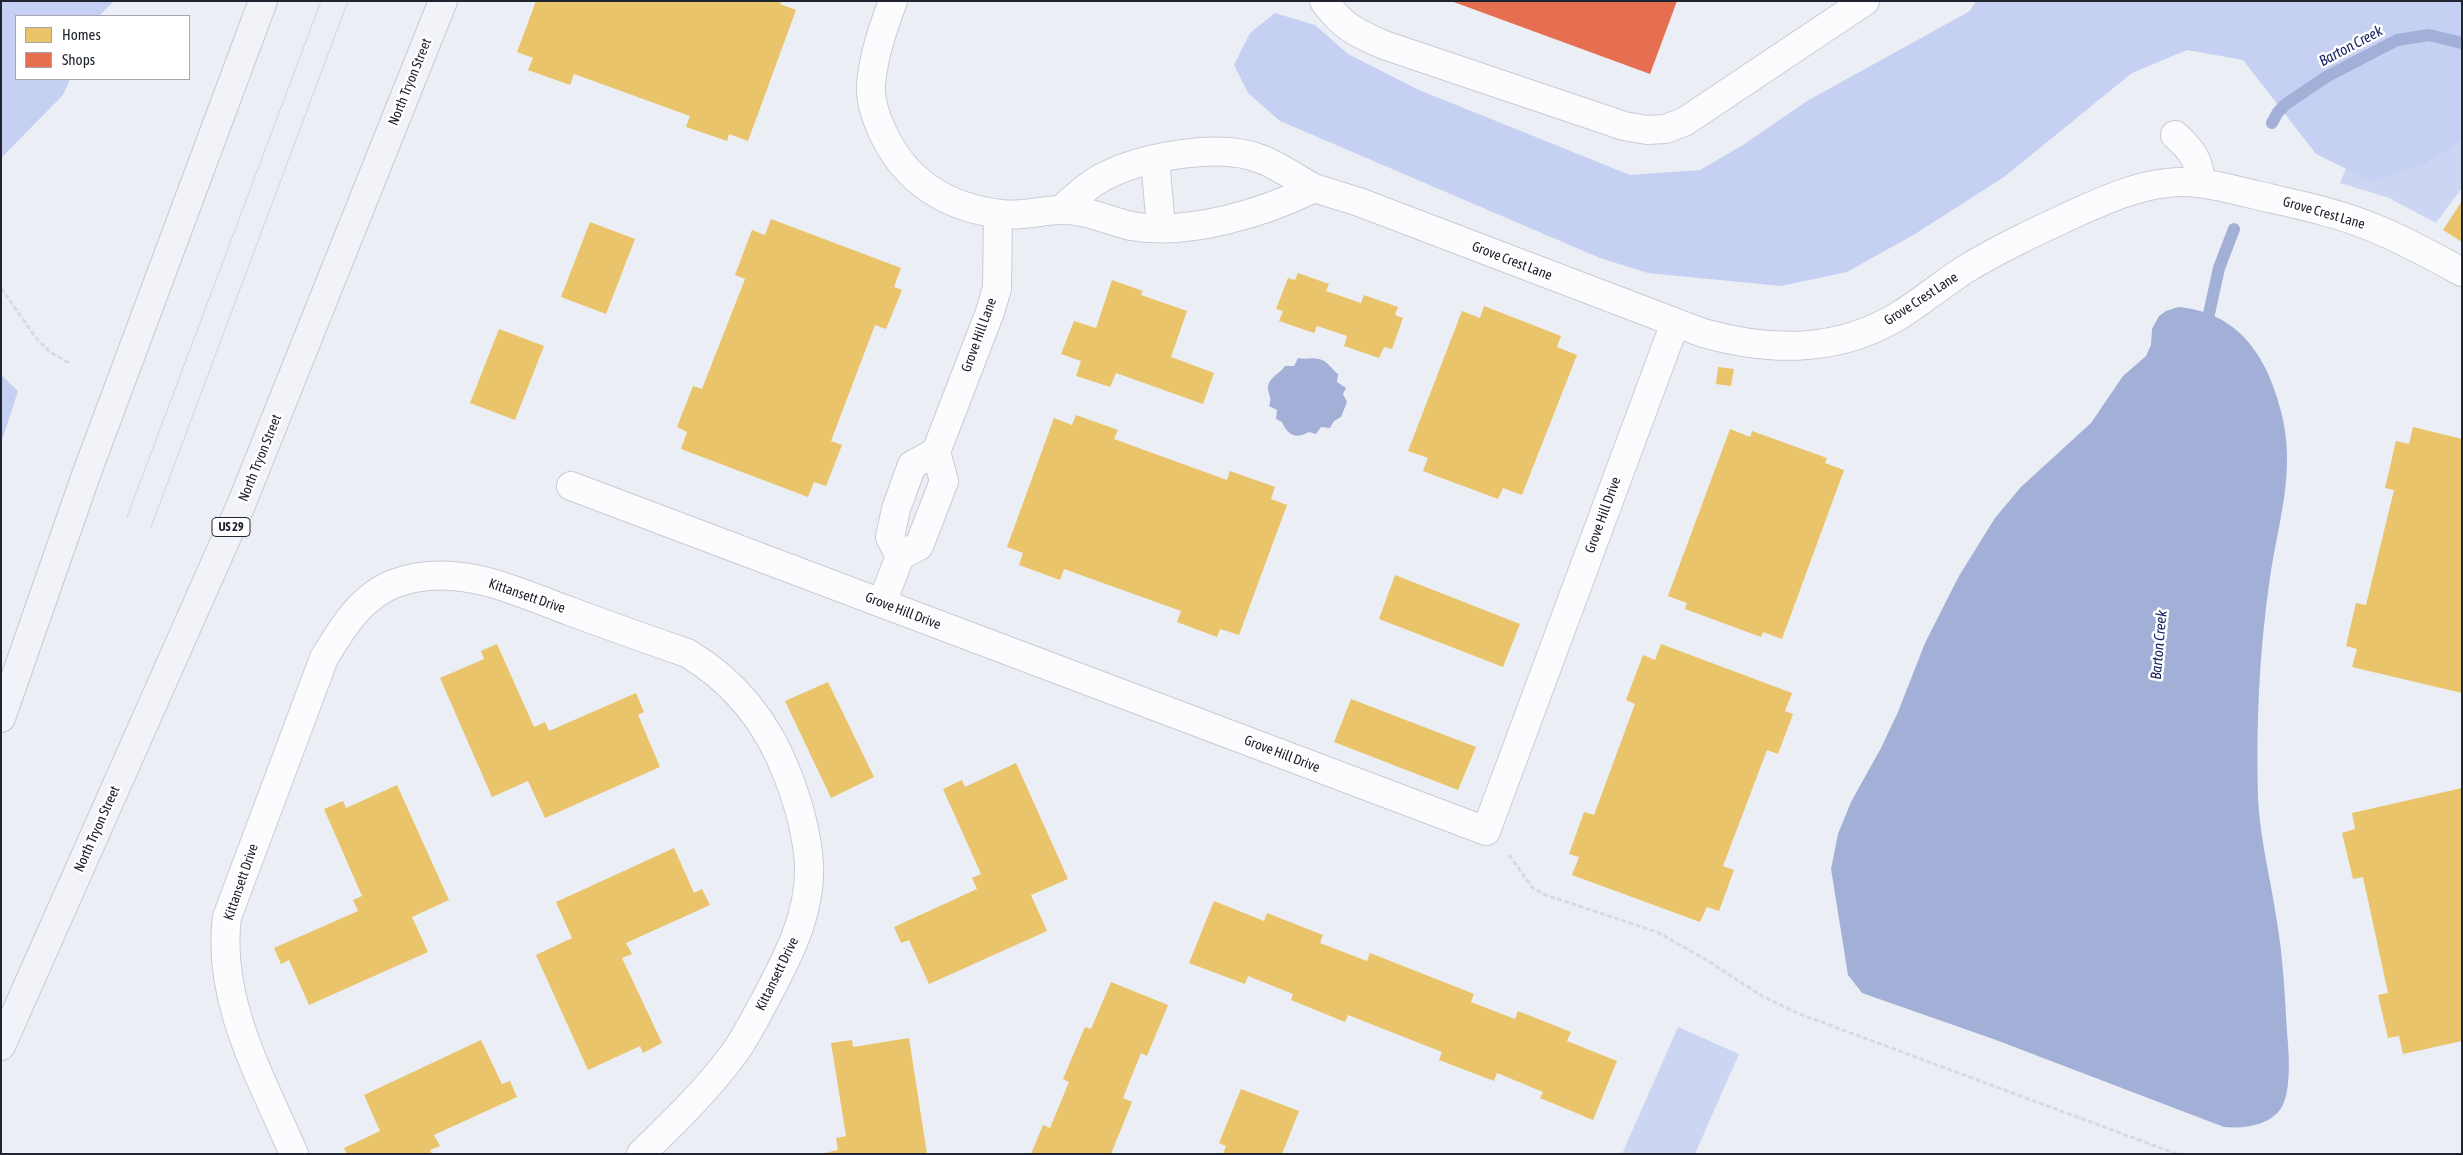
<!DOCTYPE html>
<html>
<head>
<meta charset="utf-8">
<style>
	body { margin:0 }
	#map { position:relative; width:2463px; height:1155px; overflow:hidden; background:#eceef5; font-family:"Asap Condensed",sans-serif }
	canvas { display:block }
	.frame { position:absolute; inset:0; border:2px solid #202430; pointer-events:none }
	.legend { position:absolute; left:15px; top:15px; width:175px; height:65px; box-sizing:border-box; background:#fff; border:1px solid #a6a7ac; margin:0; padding:6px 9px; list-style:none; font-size:15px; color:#202430 }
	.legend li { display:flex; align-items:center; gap:10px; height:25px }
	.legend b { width:25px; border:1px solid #a6a7ac }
</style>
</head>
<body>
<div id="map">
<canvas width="2463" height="1155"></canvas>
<div class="frame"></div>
<ul class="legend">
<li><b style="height:14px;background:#e9c46a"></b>Homes</li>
<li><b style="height:14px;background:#e76f51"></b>Shops</li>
</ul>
</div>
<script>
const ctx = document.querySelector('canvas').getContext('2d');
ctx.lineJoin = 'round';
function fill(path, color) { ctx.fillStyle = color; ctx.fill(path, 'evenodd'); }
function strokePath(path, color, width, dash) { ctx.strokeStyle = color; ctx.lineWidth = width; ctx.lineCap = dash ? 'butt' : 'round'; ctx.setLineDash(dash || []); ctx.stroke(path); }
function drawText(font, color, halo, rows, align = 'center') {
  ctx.font = font + ' "Asap Condensed",sans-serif'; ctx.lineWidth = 5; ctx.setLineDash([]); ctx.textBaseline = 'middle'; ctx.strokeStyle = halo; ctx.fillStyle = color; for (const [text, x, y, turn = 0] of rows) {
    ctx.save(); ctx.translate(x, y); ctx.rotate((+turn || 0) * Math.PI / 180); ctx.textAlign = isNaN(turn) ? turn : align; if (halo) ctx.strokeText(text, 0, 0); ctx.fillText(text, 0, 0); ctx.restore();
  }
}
const green = new Path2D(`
	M2462 120V188L2436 223 2389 198 2340 183 2347 166Z
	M1678 1027 1739 1054 1695 1154H1622Z`);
const forest = new Path2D(`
	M1 1H114L99 16H16V79H70L63 95 1 158Z
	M1976 1H2462V140L2421 166 2371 181 2316 154 2243 60 2187 50 2132 73 2004 177 1915 234 1847 272 1781 286 1648 273 1600 258 1280 121 1248 93 1234 65 1250 33 1275 13 1315 25 1348 54 1419 90 1630 175 1700 170 1743 145 1807 101 1970 11Z
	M1 375 18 391 1 443Z`);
const water = new Path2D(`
	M2178 307C2238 312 2267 356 2281 411 2297 473 2277 524 2269 585 2259 655 2256 727 2258 798 2260 840 2271 880 2277 922 2283 958 2285 996 2287 1033 2289 1051 2291 1085 2284 1102 2276 1125 2245 1129 2224 1127L1996 1040 1862 993 1848 975 1831 869 1838 834 1851 802 1881 748 1898 712 1925 643 1959 576 1995 518 2021 487 2091 423 2123 376 2146 356 2151 345 2152 329 2159 316 2166 311Z
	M1298 358C1306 360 1311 357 1319 359 1328 361 1331 369 1338 374L1337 382 1346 388 1343 394 1347 402 1341 417 1334 421 1330 428 1321 427 1316 434 1309 432C1296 439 1288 436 1282 422L1276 419 1277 410 1269 406C1272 396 1269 397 1268 389 1267 378 1280 374 1285 366H1294Z`);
const homes = new Path2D(`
	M536 1H781L780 4 796 10 748 141 729 134 727 141 686 127 690 116 574 74 570 85 528 70 533 58 517 52Z
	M2462 201V242L2443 230Z
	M771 219 901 268 894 287 902 290 886 329 875 325 831 441 842 445 826 486 814 482 808 497 681 449 687 432 677 427 693 386 702 389 745 279 735 275 752 230 765 235Z
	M590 222 635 239 606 314 561 297Z
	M1298 273 1329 284 1326 291 1361 303 1364 295 1398 307 1395 315 1403 318 1392 349 1384 347 1379 358 1344 346 1347 336 1317 326 1314 333 1279 321 1283 311 1276 309 1288 278 1295 280Z
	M1112 280 1143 291 1141 295 1187 311 1171 357 1214 373 1203 404 1116 373 1110 387 1076 376 1081 361 1061 354 1074 321 1096 328Z
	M1484 306 1561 336 1557 347 1577 355 1522 495 1503 488 1498 499 1423 471 1428 458 1408 451 1462 311 1480 318Z
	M499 329 544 346 515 420 470 403Z
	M1718 367 1734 369 1731 386 1716 384Z
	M1076 415 1118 430 1114 439 1227 480 1230 471 1275 487 1271 499 1287 505 1239 635 1220 629 1217 637 1177 622 1181 611 1064 569 1060 580 1019 565 1023 553 1007 547 1054 418 1072 425Z
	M2413 427 2462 439V693L2352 667 2357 649 2346 646 2356 603 2366 605 2394 490 2385 488 2396 441 2409 444Z
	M1730 429 1750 437 1752 431 1827 458 1825 463 1844 470 1782 639 1763 632 1761 637 1685 609 1687 603 1668 596Z
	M1395 575 1520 624 1503 667 1379 619Z
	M497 644 534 727 545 722 549 731 636 693 644 712 638 715 660 767 545 818 528 781 492 797 440 678 484 659 481 651Z
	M1661 644 1792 693 1785 711 1793 714 1778 754 1767 750 1723 866 1734 870 1719 911 1707 907 1700 922 1572 875 1579 857 1569 854 1584 812 1594 815 1635 704 1626 700 1643 655 1655 660Z
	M828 682 874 777 831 798 785 701Z
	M1351 699 1476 747 1458 790 1334 742Z
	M1016 763 1068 879 1031 895 1047 931 929 984 909 940 901 943 894 927 977 889 972 878 981 874 943 789 962 780 965 787Z
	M397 785 449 900 412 917 428 952 309 1005 289 960 281 964 274 948 358 911 353 900 362 896 324 809 343 801 346 808Z
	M2462 788V1041L2403 1054 2399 1036 2388 1038 2378 995 2388 993 2363 877 2353 879 2342 833 2355 829 2352 813Z
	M674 848 694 893 702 889 710 905 626 943 632 954 622 958 662 1043 643 1053 640 1046 588 1070 536 955 572 938 556 902Z
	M1214 901 1264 921 1267 913 1323 935 1320 943 1367 961 1370 953 1474 994 1471 1002 1515 1019 1518 1011 1571 1032 1567 1041 1617 1061 1593 1120 1540 1098 1543 1092 1497 1073 1494 1081 1439 1060 1442 1052 1348 1015 1345 1022 1291 1000 1293 994 1248 976 1245 984 1189 963Z
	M1111 982 1168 1005 1147 1056 1141 1053 1123 1098 1132 1102 1111 1154H1031L1043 1125 1050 1128 1069 1082 1063 1079 1085 1027 1091 1029Z
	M909 1038 927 1154H820L838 1150 836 1138 846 1136 831 1043 852 1040 853 1047Z
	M481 1040 502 1084 510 1081 517 1097 434 1135 440 1146 430 1150 432 1154H347L344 1148 380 1131 364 1095Z
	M1241 1089 1299 1111 1282 1154H1223L1226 1146 1219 1143Z`);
const shops = new Path2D(`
	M1451 1H1677L1650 74Z`);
const stream = new Path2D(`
	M2272 123 2278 112 2286 104 2326 77 2397 40 2429 35 2462 43
	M2205 332 2219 268 2234 229`);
const path = new Path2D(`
	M1 288 36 338 50 352 71 364
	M1509 855 1532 887 1543 894 1657 932 1705 959 1762 996 1797 1013 2177 1154`);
const minor = new Path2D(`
	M893 1C883 28 873 57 871 85 870 101 876 118 883 133 906 182 948 208 1001 214 1022 217 1041 210 1061 210 1085 209 1109 221 1131 226 1188 236 1264 213 1314 188 1297 179 1279 166 1261 159 1219 142 1140 157 1101 178 1087 186 1074 198 1062 209
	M1324 1C1342 26 1356 33 1384 45L1624 126 1647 130 1665 129 1684 122 1865 1
	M2175 135C2191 149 2200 161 2201 183
	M1155 160 1161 227
	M1314 188 1359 202 1703 333C1771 352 1838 353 1900 315 1922 301 1943 284 1964 270 2000 248 2039 230 2078 212 2105 200 2136 186 2167 183 2197 179 2226 188 2256 195 2295 204 2336 212 2374 228 2404 240 2433 256 2462 272
	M936 452 990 312 997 288 998 214
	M571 486 1486 831 1675 323
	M882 603 900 556 919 546 944 481 936 452 912 465 896 509 890 537 900 556
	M294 1154C262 1079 216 1001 227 917L324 658C342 628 362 595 396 583 457 561 517 592 572 612 610 626 649 640 687 653 736 682 768 723 788 776 799 805 807 833 809 864 811 914 787 959 764 1002 753 1022 743 1043 729 1060 703 1094 672 1124 641 1154`);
const major = new Path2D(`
	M1 718 86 475 263 1
	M1 1046 241 505 443 1`);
const tram = new Path2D(`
	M127 517 321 1
	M151 527 348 1`);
const shields = [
	[231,527,38]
];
const shieldNames = [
	["US 29",231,527]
];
const streetNames = [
	["North Tryon Street",410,82,-68],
	["Grove Crest Lane",2324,213,16],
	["Grove Crest Lane",1512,261,21],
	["Grove Crest Lane",1921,299,-33],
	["Grove Hill Lane",979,335,-70],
	["North Tryon Street",260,458,-68],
	["Grove Hill Drive",1603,515,-70],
	["Kittansett Drive",527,596,19],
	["Grove Hill Drive",903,611,21],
	["Grove Hill Drive",1282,754,21],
	["North Tryon Street",97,829,-66],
	["Kittansett Drive",241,882,-71],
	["Kittansett Drive",777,974,-64]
];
const waterNames = [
	["Barton Creek",2351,46,-28],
	["Barton Creek",2159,645,-85]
];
fill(green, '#ccd6f3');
fill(forest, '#c5d0f2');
fill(water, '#a2b0d7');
fill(homes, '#e9c46a');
fill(shops, '#e76f51');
strokePath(stream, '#a2b0d7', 12);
strokePath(minor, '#c9ccd5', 30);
strokePath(major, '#c7c9ce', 30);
strokePath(path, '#d9dadd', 3, [5, 2.5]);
strokePath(minor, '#fcfcfe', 28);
strokePath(major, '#f1f3f8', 28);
strokePath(tram, '#d3d4d6', 1);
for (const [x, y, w] of shields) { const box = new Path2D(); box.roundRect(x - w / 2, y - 9.5, w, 19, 4); ctx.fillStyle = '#fff'; ctx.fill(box); strokePath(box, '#202430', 1); }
drawText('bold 12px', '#202430', null, shieldNames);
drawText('14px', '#202430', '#fff', streetNames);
drawText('italic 15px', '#182564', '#fff', waterNames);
</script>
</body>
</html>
